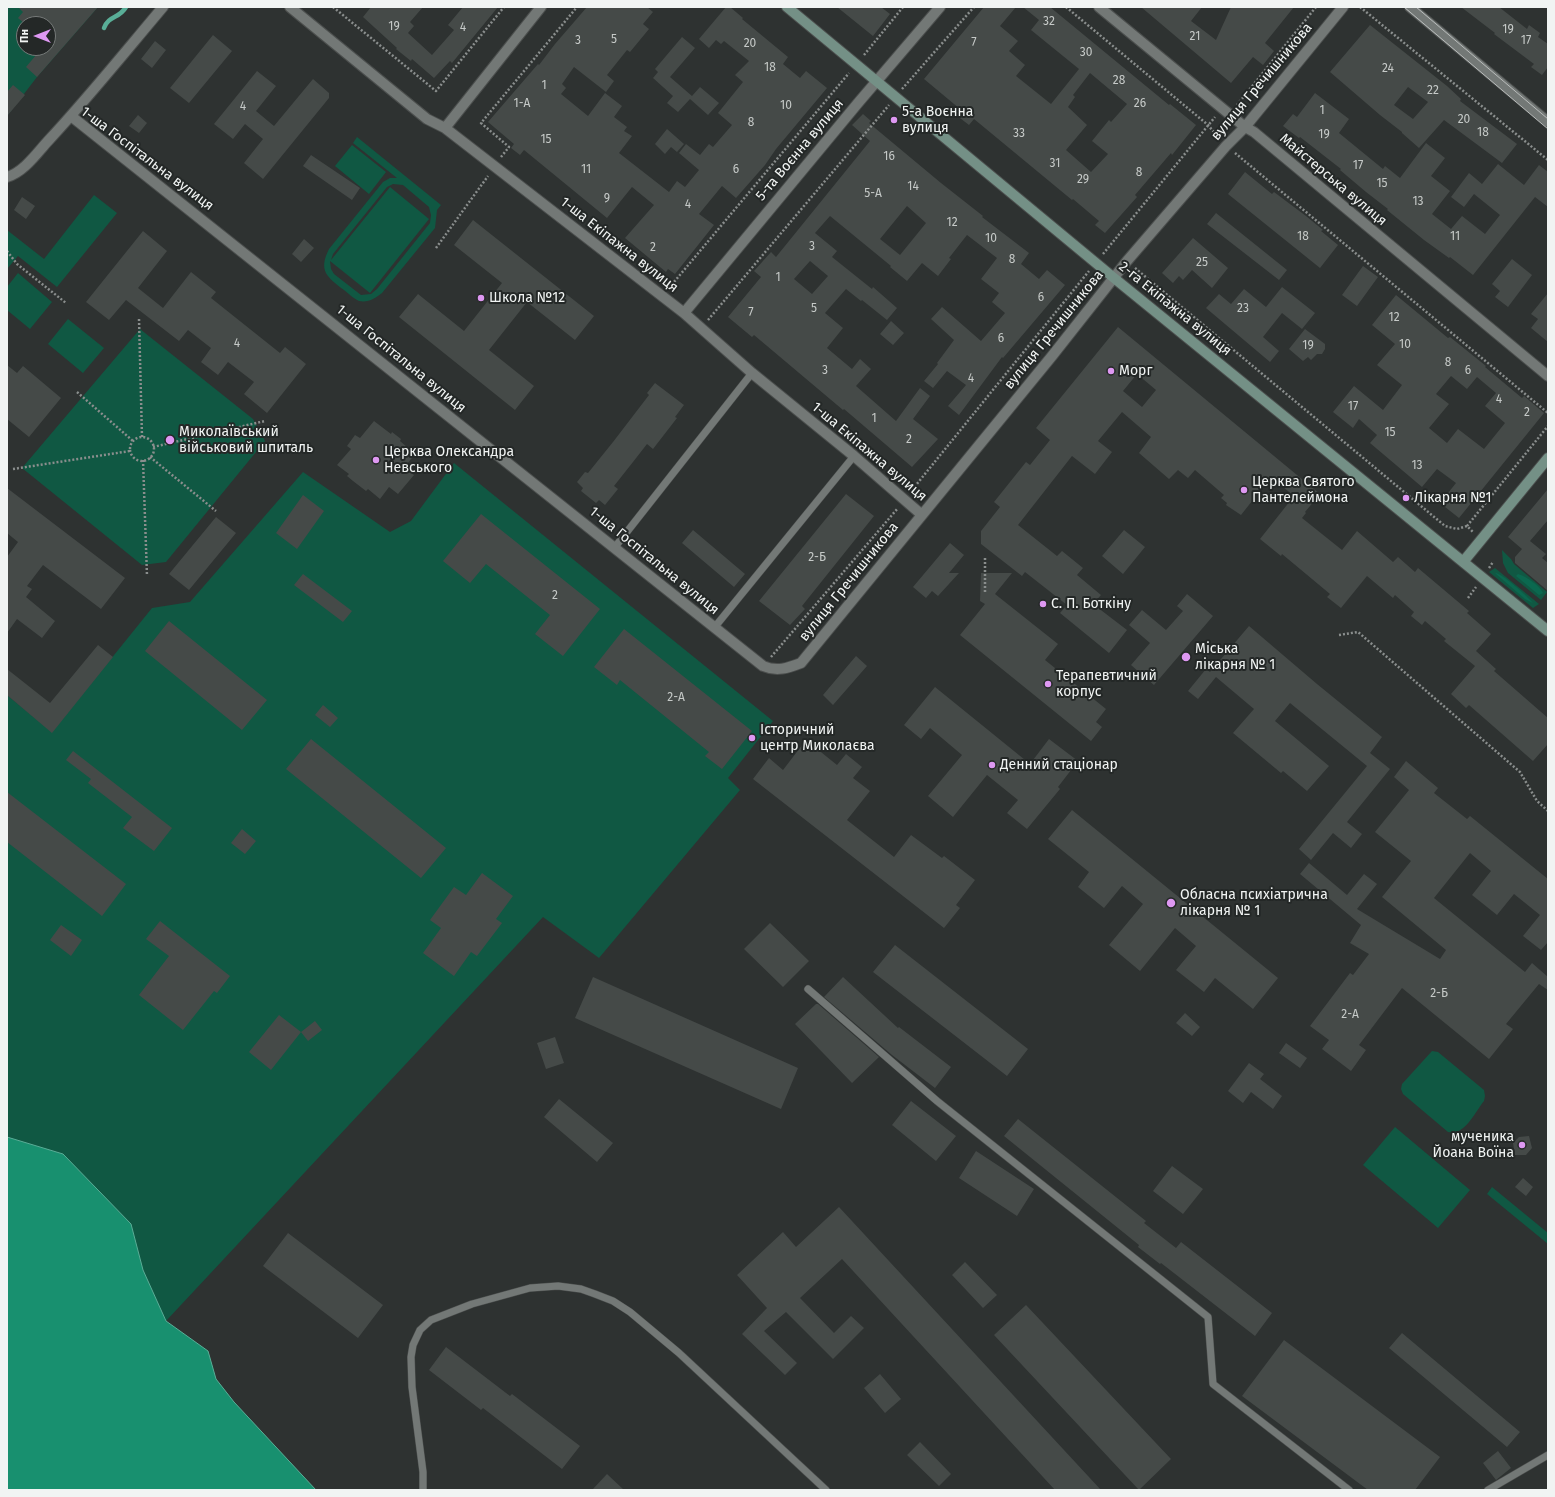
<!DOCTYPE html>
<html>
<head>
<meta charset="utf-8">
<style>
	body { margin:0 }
	#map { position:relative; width:1555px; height:1497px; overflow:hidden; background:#2e3231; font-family:"Fira Sans",sans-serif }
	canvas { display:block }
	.frame { position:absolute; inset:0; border:8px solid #f1f4f3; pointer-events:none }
	.north { position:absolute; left:16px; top:16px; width:40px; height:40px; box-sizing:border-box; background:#242827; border:1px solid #767a79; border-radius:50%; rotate:270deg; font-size:11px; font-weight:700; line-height:16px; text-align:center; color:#f1f4f3 }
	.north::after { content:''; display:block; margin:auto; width:14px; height:18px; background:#de98f2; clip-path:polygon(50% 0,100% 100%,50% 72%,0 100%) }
</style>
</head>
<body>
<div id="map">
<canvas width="1555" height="1497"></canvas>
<div class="frame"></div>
<div class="north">Пн</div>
</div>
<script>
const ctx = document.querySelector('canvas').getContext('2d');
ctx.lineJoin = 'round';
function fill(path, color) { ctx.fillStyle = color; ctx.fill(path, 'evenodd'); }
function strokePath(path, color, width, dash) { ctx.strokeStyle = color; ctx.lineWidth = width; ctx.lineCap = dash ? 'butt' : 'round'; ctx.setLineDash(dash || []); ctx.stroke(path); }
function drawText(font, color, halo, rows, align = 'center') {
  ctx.font = font + ' "Fira Sans",sans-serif'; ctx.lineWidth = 4; ctx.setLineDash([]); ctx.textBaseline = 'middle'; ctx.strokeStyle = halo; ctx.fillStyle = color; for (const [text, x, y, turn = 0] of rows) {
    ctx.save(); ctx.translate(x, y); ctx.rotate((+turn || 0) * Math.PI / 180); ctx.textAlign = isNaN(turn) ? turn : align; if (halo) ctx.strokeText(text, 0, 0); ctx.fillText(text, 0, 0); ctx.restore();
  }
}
const green = new Path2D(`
	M7 7H98L37 77 7 116ZM24 24H48V48H24Z
	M357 137 441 205 437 210 435 228 382 293C376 298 368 303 359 301 354 299 348 293 344 290 327 277 318 271 329 249L383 182 390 178H397L353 143ZM393 184 403 185 429 207 431 215 430 223 377 289 371 294 361 295 334 274 331 269 330 261 370 293 429 219 390 187 331 260 333 254 387 187Z
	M352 145 386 172 369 194 335 166Z
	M94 195 117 213 57 287 18 256 7 269V230L44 259Z
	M18 273 52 302 30 329 7 310V287Z
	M68 319 104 348 83 373 48 344Z
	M140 329 253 419 265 441 166 562 142 565 22 468Z
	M454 463 773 721 728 778 740 790 599 958 543 917 166 1321 143 1270 131 1224 63 1154 7 1137V695L52 732 152 608 190 602 303 472 390 532 411 521Z
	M1502 550 1511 559 1514 564 1547 592 1541 600 1508 573 1503 563Z
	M1495 568 1539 604 1533 608 1489 572Z
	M1432 1051 1438 1052 1484 1090 1485 1096 1484 1101C1475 1112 1465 1136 1448 1132L1403 1094 1401 1089 1402 1084Z
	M1395 1127 1470 1190 1438 1228 1363 1165Z
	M1492 1187 1548 1233V1244L1487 1194Z`);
const forest = new Path2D(`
	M1495 573C1502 573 1527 596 1533 603L1525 599Z
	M1518 574C1527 577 1539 585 1543 593L1539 595 1516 576Z`);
const water = new Path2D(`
	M7 1137 63 1154 131 1224 143 1270 166 1321 208 1351 216 1379 234 1402 316 1490H7Z`);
const stream = new Path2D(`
	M104 28C109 15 119 19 126 7`);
const building = new Path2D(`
	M18 7H98L37 77 26 67 42 48H48V24H38L32 19 28 24H25L18 18 23 12Z
	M371 7H423L410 22 414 26 408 33 432 55 454 30 448 25 463 7H498L452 63 450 61 434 78 412 59 411 61 396 49 397 48 363 17Z
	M587 7H647L653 12 643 24 649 29 630 52 627 50 607 75 614 81 606 92 574 67 562 84 566 88 561 94 588 116 605 93 622 106 614 117 627 127 624 131 632 136 619 153 669 192 677 181 685 187 699 170 679 153 686 144 700 155 709 144 713 147 732 125 718 113 743 82 735 75 749 61 724 41 721 44 716 40 709 48 699 39 726 7H730L743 18 742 19 788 57 783 64 800 78 806 71 827 88 776 149 765 165 736 198 722 186 699 214 714 225 675 274 668 269 666 272 625 238 654 205 632 187 607 218 524 150 520 155 511 148 514 144 488 122 538 64 539 65 555 44Z
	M837 7H881L890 14 873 36Z
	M984 7H1016L1000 26 1018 41 1009 51 1025 65 1016 76 1051 104 1079 69 1031 30 1039 20 1023 7H1050L1169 105 1170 104 1196 125 1172 155 1171 153 1135 195 1137 197 1105 233 1095 225 1099 221 1073 199 1072 200 974 119 969 125 956 115 960 109 924 79ZM1090 73 1127 104 1111 122 1109 120 1092 141 1108 154 1091 172 1066 150 1087 125 1068 107 1075 97 1073 95Z
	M1141 7H1202L1191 21 1216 40 1231 7H1294L1265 43 1274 51 1263 65 1253 57 1231 83Z
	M1461 7H1499L1527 29 1529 25 1540 33 1538 37 1548 44V67L1542 75 1531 67 1534 64 1494 34 1495 33Z
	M1370 25 1447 86 1461 99 1460 101 1517 144 1502 163 1444 120 1419 148 1402 133V132L1380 115 1330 72ZM1408 87 1428 102 1413 119 1394 105Z
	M213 35 232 51 189 103 170 88Z
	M682 37 695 48 670 77 692 96 700 87 719 103 708 115 690 99 678 112 667 103 673 96 653 78 658 72 655 69Z
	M155 41 166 50 152 68 141 59Z
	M257 71 276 86 256 111 274 126 313 79 329 93V98L263 179 244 163 263 139 245 124 233 139 214 124Z
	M13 85 25 95 7 116V92Z
	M1315 93 1349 119 1339 133 1383 169 1385 166 1400 178 1426 143 1445 158 1431 176 1450 191 1432 214 1451 229 1462 216 1485 234 1500 215 1474 194 1464 207 1451 197 1469 173 1482 184 1498 164 1524 185 1539 165 1548 172V207L1535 197 1473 275 1450 257 1449 258 1424 240 1387 210 1388 209 1366 192 1340 170 1341 169 1300 137 1299 138 1283 126 1293 114 1297 117Z
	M863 114 871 121 869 123 941 183 983 216 982 217 1029 253 1021 264 1039 279 1047 270 1065 285 1003 358 1002 357 959 415 948 406 966 385 947 371 933 388 924 381 938 364 937 363 954 340 931 319 942 307 981 341 1005 313 992 302 999 293 981 279 997 258 967 235 949 258 951 259 938 276 922 263 907 281 890 267 891 266 830 216 815 233 837 251 832 257 872 289 873 287 897 308 887 320 862 300 861 301 846 289 825 313 843 328 827 348 852 369 860 359 871 369 856 386 896 421 920 388 930 396 913 419 938 439 912 467 844 409 843 410 754 335 752 337 728 317 761 277 754 271 771 252 776 257 870 141 852 125ZM907 206 926 223 900 255 880 239ZM810 261 828 276 812 294 794 279Z
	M138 115 147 123 139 133 129 126Z
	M667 129 684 144 677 152 671 147 665 154 655 144Z
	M311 155 360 188 352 200 303 166Z
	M1245 172 1272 194 1274 192 1306 216 1323 230 1321 231 1338 245 1320 268 1228 194Z
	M22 197 35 206 26 219 14 210Z
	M1216 213 1287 270 1279 280 1207 224Z
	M473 220 594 316 575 340 527 302 489 350 534 386 515 410 399 317 418 294 464 331 502 283 454 245Z
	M143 231 167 251 138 288 163 308 191 272 216 292 211 298 280 353 285 347 306 364 267 413 244 394 254 382 228 362 218 375 201 362 211 348 188 330 179 341 126 300 109 320 86 302Z
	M1193 238 1228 268 1212 288 1192 270 1183 280 1179 276 1173 283 1162 273Z
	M304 239 314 248 301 262 292 254Z
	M1512 259 1532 275 1508 307 1495 297 1500 291 1492 284Z
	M1363 266 1378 277 1357 306 1342 295Z
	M1282 287 1315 313 1302 329 1282 313 1263 337 1279 351 1270 362 1206 308 1219 294 1231 304 1244 289 1266 307Z
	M1548 293V342L1531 328 1538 319 1531 314Z
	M1396 295 1448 338 1450 337 1486 366 1485 367 1522 398 1524 396 1544 413 1459 518 1440 503 1456 483 1437 469 1422 487 1370 443 1377 435 1359 419 1353 428 1333 412 1354 386 1383 410 1402 385 1377 365 1395 344 1372 325ZM1451 376 1467 389 1477 377 1496 393 1485 406 1505 423 1484 449 1458 429 1447 443 1429 428 1449 404 1436 394Z
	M891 321 904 333 893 345 880 334Z
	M1118 327 1320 494 1305 512 1306 513 1302 518 1342 550 1357 531 1393 562 1398 557 1415 572 1418 568 1469 611 1467 613 1491 634 1476 651 1496 669 1494 671 1548 718V744L1533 761 1469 705 1466 708 1451 694 1475 666 1444 641 1446 639 1425 621 1422 625 1411 616 1414 612 1395 595 1393 598 1367 576 1341 608 1327 597 1330 594 1282 554 1281 556 1260 539 1294 496 1271 477 1241 515 1226 505 1227 503 1221 498 1224 495 1195 470 1188 478 1178 470 1169 479 1139 453 1151 437 1122 412 1098 441 1112 452 1095 474 1072 456 1018 525 1057 556 1062 551 1083 568 1077 575 1101 595 1093 604 1127 630 1109 653 1060 613 1067 605 1025 572 1022 576 981 544V531L1000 507 994 502 1026 462 1030 465 1050 440 1036 428ZM1137 374 1156 390 1142 407 1123 391Z
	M1305 329 1325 344V349L1322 354H1317L1311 360 1308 357 1303 361 1289 349Z
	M7 365 17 373 23 366 61 398 29 437 7 419Z
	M655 383 684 405 675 417 677 418 653 449 647 444 633 462 614 486 618 489 605 505 599 500 596 503 581 491 583 488 577 482 585 472 588 473 613 442 649 395 647 393Z
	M374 421 391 434 392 432 401 439 400 441 415 454 404 468 414 475 398 494 389 487 380 499 368 489 366 491 353 481 347 476 349 474 337 465 351 449 347 446 355 435 360 438Z
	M7 488 125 578 101 609 43 565 27 586 32 589 26 597 55 621 42 638 17 619 7 633V557L18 542 7 533Z
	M1548 489V520L1530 541 1546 554 1542 558 1548 563V591L1515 563V557L1522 549 1508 537Z
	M846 494 874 516 802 606 805 609 790 625 759 601Z
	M303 495 324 511 297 549 276 533Z
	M481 514 600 609 563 656 535 634 550 615 486 564 470 583 443 561Z
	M216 517 236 533 189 590 169 574Z
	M693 530 745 574 734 587 682 543Z
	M1124 530 1145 547 1123 574 1102 556Z
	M950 543 964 555 949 573H959L938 596 932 591 926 598 913 587Z
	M981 573H1012L995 594 1058 644 1045 660 1106 709 1096 722 1102 727 1091 741 960 635 985 604 980 601Z
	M303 574 352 611 343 622 294 585Z
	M1187 594 1213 616 1154 685 1131 665 1150 643 1129 625 1142 610 1166 630 1183 611 1177 606Z
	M169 621 267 700 242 730 145 651Z
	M1249 626 1317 684 1382 737 1370 753 1390 769 1347 822 1362 834 1351 848 1333 833 1311 860 1299 849 1367 766 1290 703 1275 721 1329 766 1307 791 1283 771 1281 773 1233 733 1254 709 1216 677 1198 699 1188 691 1206 669 1210 672Z
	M624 629 752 731 722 769 705 756 709 752 620 680 617 685 594 667Z
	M98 645 113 657 52 733 7 695V669L50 703Z
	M856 656 867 666 833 705 823 695Z
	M935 687 1030 764 1049 739 1078 761 1058 787 1060 789 1027 829 1007 813 1018 800 987 775 953 817 928 796 962 755 930 728 921 739 904 725Z
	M323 705 338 718 330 727 315 715Z
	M311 739 446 848 421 878 286 769Z
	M806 740 837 765 846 754 862 767 853 778 870 791 847 820 894 857 911 835 942 858 944 856 975 880 956 905 960 908 944 928 753 779 769 758 783 770Z
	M73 751 172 828 154 851 123 828 132 817 88 783 91 779 66 760Z
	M1406 761 1438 788 1434 793 1467 819 1470 816 1548 879V942L1541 950 1523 936 1540 915 1514 894 1497 915 1472 895 1491 871 1470 853 1434 898 1525 972 1532 963 1548 977V990L1539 984 1506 1024 1513 1029 1489 1059 1402 988 1359 1045 1366 1050 1351 1071 1322 1049 1329 1040 1310 1026 1350 973 1353 975 1369 954 1350 943 1361 925 1300 874 1309 863 1347 895 1364 874 1377 884 1357 909 1440 959 1446 950 1382 897 1411 861 1375 832 1409 790 1394 777Z
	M7 792 126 884 102 916 7 842Z
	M1072 810 1278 978 1253 1009 1215 978 1204 992 1176 970 1196 946 1175 928 1140 971 1109 945 1143 904 1122 886 1104 908 1078 887 1089 872 1048 839Z
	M242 829 256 841 245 854 231 843Z
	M482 873 513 896 496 919 502 923 477 956 471 952 454 976 423 953 441 928 430 920 454 887 466 895Z
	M160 921 230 976 217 993 214 991 183 1030 139 995 169 956 146 939Z
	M770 923 809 961 783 987 744 949Z
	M61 925 82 940 71 956 50 940Z
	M895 945 1028 1049 1007 1076 873 972Z
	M593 977 798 1068 781 1109 575 1018Z
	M843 977 898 1028 899 1027 951 1067 935 1088 892 1055 824 997Z
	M816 1004H818L879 1057 852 1083 795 1024Z
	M1185 1013 1200 1027 1192 1036 1176 1023Z
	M279 1015 301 1032 271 1070 249 1052Z
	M315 1021 322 1030 308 1041 301 1032Z
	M555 1037 564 1063 546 1069 537 1043Z
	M1286 1043 1307 1058 1300 1068 1279 1053Z
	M1249 1063 1264 1074 1260 1079 1282 1096 1273 1109 1251 1092 1243 1103 1228 1091Z
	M559 1099 613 1143 597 1162 544 1117Z
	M911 1101 956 1136 936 1161 892 1125Z
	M1018 1119 1146 1221 1144 1223 1176 1248 1181 1242 1272 1313 1255 1336 1161 1263 1160 1264 1138 1247 1139 1245 1004 1136Z
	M1529 1136 1532 1148 1526 1155H1515L1513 1143 1519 1137Z
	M976 1151 1034 1189 1017 1216 959 1178Z
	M1172 1166 1203 1189 1183 1214 1153 1191Z
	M1523 1178 1533 1187 1526 1196 1515 1187Z
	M839 1207 1101 1490H1055L842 1259 800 1298 834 1333 851 1316 864 1328 833 1359 786 1312 764 1331 797 1363 785 1375 742 1334 767 1308 737 1275 783 1232 796 1247Z
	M288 1233 383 1305 358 1338 263 1266Z
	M965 1262 997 1295 983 1308 952 1275Z
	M1026 1305 1171 1459 1139 1490 994 1335Z
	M1402 1333 1520 1432 1507 1447 1389 1348Z
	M1284 1340 1440 1457 1415 1490H1368L1242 1396Z
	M446 1347 510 1396 512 1394 580 1446 562 1469 483 1408 481 1410 429 1370Z
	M880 1374 901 1399 885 1413 864 1388Z
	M920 1442 951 1474 939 1486 907 1455Z
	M1498 1451 1511 1468 1496 1480 1483 1463Z
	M607 1474 624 1490H592Z`);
const path = new Path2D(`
	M333 7 436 91 504 7
	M1066 7 1208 125 1218 137
	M1360 7 1548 160
	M864 55 903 7
	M902 89 974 7
	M1237 105 1316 7
	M1235 153 1548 413
	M501 157 509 147 481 123 577 7
	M436 248 488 176
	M7 251 17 264 66 303
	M1103 254 1215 117
	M1135 268 1445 526 1457 529 1467 526 1473 532
	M669 288 849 73
	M139 319 142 437
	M708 320 889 105
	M77 392 133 441
	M130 449a12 12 0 1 1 24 0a12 12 0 1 1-24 0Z
	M153 447 265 421
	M150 457 216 511
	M143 460 147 576
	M13 469 130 451
	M912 490 1089 271
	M1467 526 1548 426
	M985 558V593
	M1489 568 1493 562
	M1468 598 1476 587
	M1339 635 1358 632 1520 772 1537 801 1548 811
	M771 657 898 508`);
const lane = new Path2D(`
	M615 547 752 373
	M714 628 854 456
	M808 989 937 1101 1208 1317 1213 1384 1349 1490
	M423 1490V1472L412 1387 411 1357 413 1345 420 1330 431 1320 472 1304 530 1288 558 1286 581 1289 595 1294 613 1301 630 1312 679 1353 826 1490
	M1488 1490 1548 1455`);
const street = new Path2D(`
	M290 7 427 119 445 128 684 313 752 373 854 456 922 515
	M1099 7 1245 127 1254 132 1548 376
	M1410 7 1548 122
	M71 116 763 666C777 672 788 668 801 663L1052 356 1127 261 1226 146 1245 127 1343 7
	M445 128 541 7
	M7 177C24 172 37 153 48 141 88 98 125 52 163 7
	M684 313 858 103 940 7`);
const secondary = new Path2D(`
	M787 7 1114 278 1548 631
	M1463 562 1548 458`);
const tram = new Path2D(`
	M1404 7 1548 129
	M1416 7 1548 119`);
const markers = [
	[894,120,4,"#de98f2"],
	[481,298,4,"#de98f2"],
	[1111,371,4,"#de98f2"],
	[170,440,5,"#de98f2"],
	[376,460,4,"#de98f2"],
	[1244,490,4,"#de98f2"],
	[1406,498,4,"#de98f2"],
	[1043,604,4,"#de98f2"],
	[1186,657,5,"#de98f2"],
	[1048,684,4,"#de98f2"],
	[752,738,4,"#de98f2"],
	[992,765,4,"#de98f2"],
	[1171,903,5,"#de98f2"],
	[1522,1145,4,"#de98f2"]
];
const numberNames = [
	["32",1049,22],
	["19",394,27],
	["4",463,28],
	["19",1508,30],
	["21",1195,37],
	["5",614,40],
	["3",578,41],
	["17",1526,41],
	["7",974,43],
	["20",750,44],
	["30",1086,53],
	["18",770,68],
	["24",1388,69],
	["28",1119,81],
	["1",544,86],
	["22",1433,91],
	["1-А",522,104],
	["26",1140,104],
	["10",786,106],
	["4",243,107],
	["1",1322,111],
	["20",1464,120],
	["8",751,123],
	["18",1483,133],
	["33",1019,134],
	["19",1324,135],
	["15",546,140],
	["16",889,157],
	["31",1055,164],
	["17",1358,166],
	["11",586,170],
	["6",736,170],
	["8",1139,173],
	["29",1083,180],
	["15",1382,184],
	["14",913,187],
	["5-А",873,194],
	["9",607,199],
	["13",1418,202],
	["4",688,205],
	["12",952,223],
	["18",1303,237],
	["11",1455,237],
	["10",991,239],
	["3",812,247],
	["2",653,248],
	["8",1012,260],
	["25",1202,263],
	["1",778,278],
	["6",1041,298],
	["5",814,309],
	["23",1243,309],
	["7",751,313],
	["12",1394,318],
	["6",1001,339],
	["4",237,344],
	["10",1405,345],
	["19",1308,346],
	["8",1448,363],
	["3",825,371],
	["6",1468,371],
	["4",971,379],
	["4",1499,400],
	["17",1353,407],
	["2",1527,413],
	["1",874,419],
	["15",1390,433],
	["2",909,440],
	["13",1417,466],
	["2-Б",817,558],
	["2",555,596],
	["2-А",676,698],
	["2-Б",1439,994],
	["2-А",1350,1015]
];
const streetNames = [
	["вулиця Гречишникова",1262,82,-50],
	["5-та Воєнна вулиця",800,150,-50],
	["1-ша Госпітальна вулиця",147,159,37],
	["Майстерська вулиця",1333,180,40],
	["1-ша Екіпажна вулиця",619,245,38],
	["2-га Екіпажна вулиця",1175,309,39],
	["вулиця Гречишникова",1054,330,-51],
	["1-ша Госпітальна вулиця",401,359,39],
	["1-ша Екіпажна вулиця",869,452,40],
	["1-ша Госпітальна вулиця",654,561,39],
	["вулиця Гречишникова",849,582,-51]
];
const poiNames = [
	["5-а Воєнна",902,112],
	["вулиця",902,128],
	["Школа №12",489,298],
	["Морг",1119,371],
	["Миколаївський",179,432],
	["військовий шпиталь",179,448],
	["Церква Олександра",384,452],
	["Невського",384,468],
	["Церква Святого",1252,482],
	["Пантелеймона",1252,498],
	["Лікарня №1",1414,498],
	["С. П. Боткіну",1051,604],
	["Міська",1195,649],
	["лікарня № 1",1195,665],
	["Терапевтичний",1056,676],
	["корпус",1056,692],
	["Історичний",760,730],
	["центр Миколаєва",760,746],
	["Денний стаціонар",1000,765],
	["Обласна психіатрична",1180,895],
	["лікарня № 1",1180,911],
	["мученика",1514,1137,"right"],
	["Йоана Воїна",1514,1153,"right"]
];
fill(green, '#105843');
fill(forest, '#0b684f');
fill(water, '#18906f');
strokePath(water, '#59ae97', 1);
strokePath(stream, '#59ae97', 4.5);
fill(building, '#454a48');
strokePath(lane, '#4b4e4d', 8);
strokePath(street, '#4b4e4d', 12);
strokePath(secondary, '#4b4e4d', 12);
strokePath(path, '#8a8e8d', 2.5, [2, 2]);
strokePath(lane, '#737876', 7);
strokePath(street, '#737876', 10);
strokePath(secondary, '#749086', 10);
strokePath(tram, '#b9bcbb', 1);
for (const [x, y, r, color] of markers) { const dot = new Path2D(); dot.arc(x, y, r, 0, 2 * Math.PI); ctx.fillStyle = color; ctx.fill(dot); strokePath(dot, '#242827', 1.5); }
drawText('12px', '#c6cac8', null, numberNames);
drawText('14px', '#f1f4f3', '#242827', streetNames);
drawText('14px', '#f1f4f3', '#242827', poiNames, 'left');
</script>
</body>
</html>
